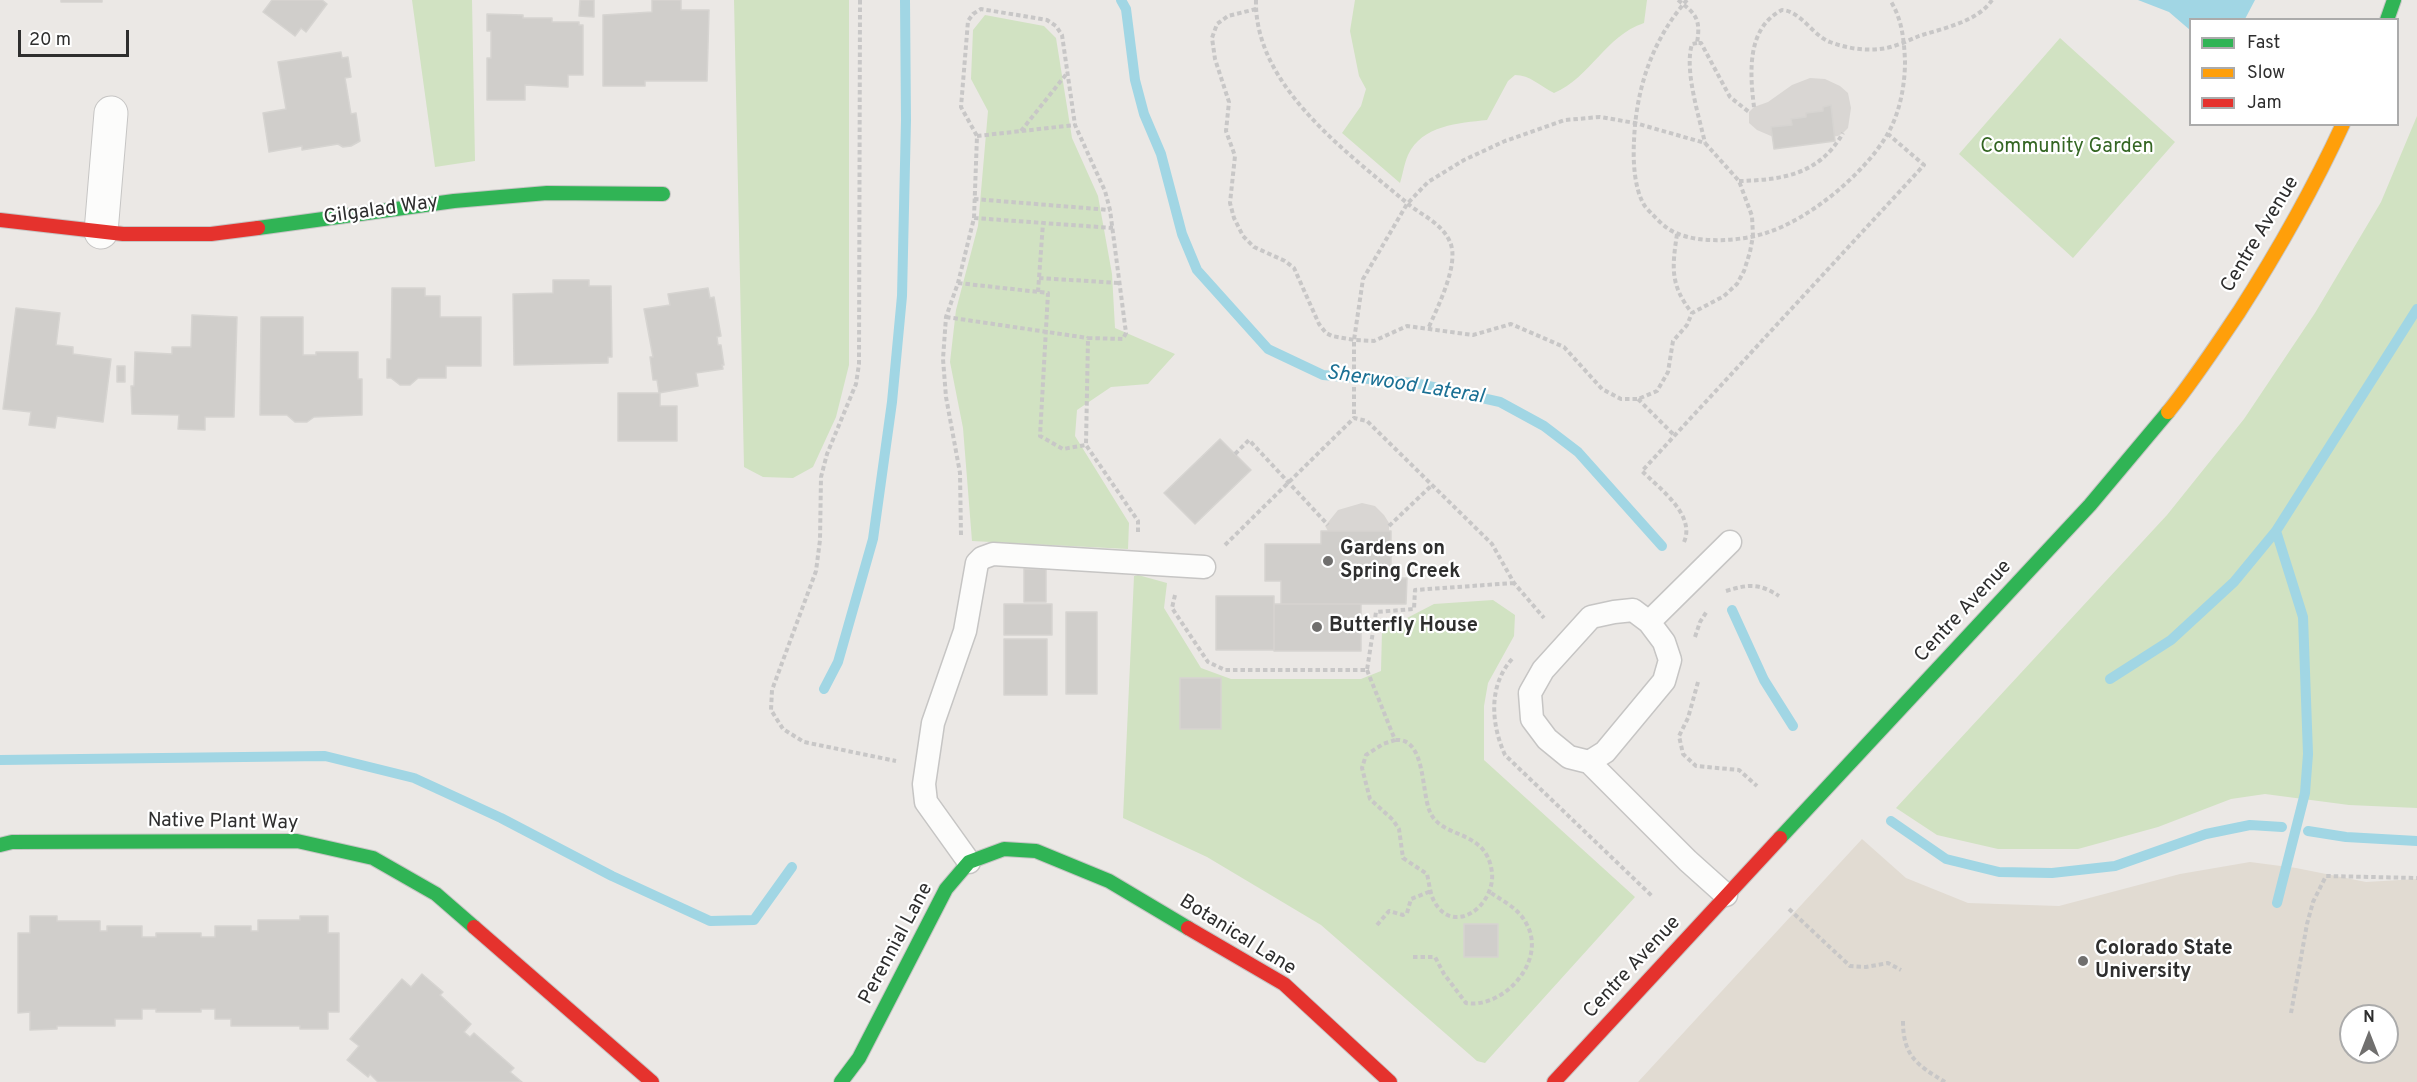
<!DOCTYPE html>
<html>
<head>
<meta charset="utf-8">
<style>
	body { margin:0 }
	#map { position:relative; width:2417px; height:1082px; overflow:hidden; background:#ebe8e5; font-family:Overpass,sans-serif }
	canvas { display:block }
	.legend { position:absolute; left:2189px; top:18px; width:210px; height:108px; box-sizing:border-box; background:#fff; border:2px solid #ababab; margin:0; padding:8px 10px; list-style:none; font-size:18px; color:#2e2e2e }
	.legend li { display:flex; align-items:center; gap:12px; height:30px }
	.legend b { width:30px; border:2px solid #ababab }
	.north { position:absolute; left:2339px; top:1004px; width:60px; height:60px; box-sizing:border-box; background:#fff; border:2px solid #ababab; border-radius:50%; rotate:0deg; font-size:16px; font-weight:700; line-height:24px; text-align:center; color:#2e2e2e }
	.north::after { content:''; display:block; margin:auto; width:21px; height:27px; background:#706f6e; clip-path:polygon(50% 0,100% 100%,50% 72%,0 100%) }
	.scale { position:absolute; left:18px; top:30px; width:111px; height:27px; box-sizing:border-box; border:3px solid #2e2e2e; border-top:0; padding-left:8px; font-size:18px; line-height:21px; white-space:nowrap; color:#2e2e2e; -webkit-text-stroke:4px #fff; paint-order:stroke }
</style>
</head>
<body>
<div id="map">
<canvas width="2417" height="1082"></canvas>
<ul class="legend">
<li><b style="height:8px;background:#30b455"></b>Fast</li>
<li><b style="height:8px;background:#ff9f0a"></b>Slow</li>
<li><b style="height:8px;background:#e5322d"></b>Jam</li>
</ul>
<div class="north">N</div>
<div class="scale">20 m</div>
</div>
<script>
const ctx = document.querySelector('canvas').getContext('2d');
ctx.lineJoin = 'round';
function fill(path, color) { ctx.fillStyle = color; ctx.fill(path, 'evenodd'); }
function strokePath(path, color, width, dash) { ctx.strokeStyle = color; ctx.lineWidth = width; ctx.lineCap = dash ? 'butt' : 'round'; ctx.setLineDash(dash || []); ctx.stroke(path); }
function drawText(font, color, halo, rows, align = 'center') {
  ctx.font = font + ' Overpass,sans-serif'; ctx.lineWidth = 4.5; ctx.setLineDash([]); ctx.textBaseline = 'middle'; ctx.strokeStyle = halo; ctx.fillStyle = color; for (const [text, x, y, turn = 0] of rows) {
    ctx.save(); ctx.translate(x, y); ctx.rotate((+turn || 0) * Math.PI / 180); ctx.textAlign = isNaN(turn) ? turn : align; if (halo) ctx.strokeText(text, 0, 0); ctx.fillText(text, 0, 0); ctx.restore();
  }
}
const education = new Path2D(`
	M1862 839 1906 878 1968 903 2059 906 2180 874 2250 862 2296 868 2366 882 2417 879V1082H1638ZM2351 1016H2387V1052H2351Z`);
const green = new Path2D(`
	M412 0H472L475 161 435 167Z
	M734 0H849V365L836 417 813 467 793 478 763 477 744 467Z
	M1355 0H1647L1644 23C1605 36 1591 77 1554 93 1540 86 1530 75 1515 75L1508 81 1487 120C1459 123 1422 125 1408 155 1404 164 1403 174 1400 183L1342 133 1361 106 1366 89 1359 76 1350 31Z
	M985 15 1044 26 1056 38 1072 138 1098 196 1112 274 1115 328 1175 354 1148 384 1111 387 1077 410 1075 436 1129 523 1128 549 972 541 963 428 950 362 956 310 978 226 988 111 971 79 973 30Z
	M2060 38 2175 142 2073 258 1959 154Z
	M2417 116V808L2349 805 2265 794 2231 799 2158 827 2078 849H1998L1937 835 1896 808 2167 515 2244 419 2315 313 2381 202Z
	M1138 575 1167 583 1164 608 1201 668 1231 679H1361L1381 671 1382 631 1434 604 1493 600 1515 615 1514 636 1488 683 1484 706V760L1635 897 1485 1063 1477 1061 1321 925 1207 857 1123 818 1134 576Z`);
const plaza = new Path2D(`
	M1810 78 1825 79 1840 86 1848 93 1851 108 1848 128 1843 133 1838 136 1785 142 1757 130 1749 123V112L1754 107 1768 102 1792 85Z
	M1362 503 1375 506 1384 515 1389 523V531H1328L1325 526 1338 510Z`);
const water = new Path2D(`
	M2138 0H2255L2245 19 2190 20V30L2169 12Z`);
const stream = new Path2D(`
	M1121 0 1126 9 1135 80 1144 114 1161 154 1182 234 1197 270 1268 349 1323 375 1415 383 1500 402 1544 426 1578 452 1662 546
	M2276 531 2303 617 2308 754 2305 793 2277 903
	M1732 610 1764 680 1793 726
	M2110 679 2171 640 2234 582 2276 531 2417 309
	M824 689 838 662 873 539 892 402 902 296 906 120 905 0
	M0 760 325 756 414 778 501 818 612 876 710 921 754 920 792 867
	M1891 821 1946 859 1999 872 2052 873 2115 866 2206 834 2250 825 2282 827
	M2308 831 2346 837 2417 841`);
const building = new Path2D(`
	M61 0H102V2H61Z
	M272 0H322L327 4 306 32 301 28 295 36 263 12Z
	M580 0H594V17L579 16Z
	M652 0H681V10H709L707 81H645V86H603V15L652 12Z
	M487 14 523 15V18H552V22H579V25H583V75H568V87L525 85V100H487V58H491V31H487Z
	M341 52 342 58 348 57 351 77 345 78 351 114 356 113 360 141 351 146 343 147 338 144 302 150V146L269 152 263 113 286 109 278 62Z
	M1831 105 1835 141 1774 149 1771 127 1792 125 1791 119 1806 117V113L1823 111V107Z
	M553 280H589V286H611L612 357H608V363L514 365 513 294 553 293Z
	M392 288H425V296H440V317H481V366H446V378H418L410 385H400L391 378H387V359H391Z
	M708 288 710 298 714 297 721 336 717 337 718 345H721L724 365H722L723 369 696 373 698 386 659 393 657 380H653L650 357H653L644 309 670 305 668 294Z
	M16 308 60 313 56 345 73 347V354L111 359 103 422 57 416 55 428 29 425 31 412 3 409Z
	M192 315 237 317 234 417H205V430L178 429 179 415 132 414 131 386H134L135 352 172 354V347H191Z
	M261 317H303V355H316V352H358V379H362V415L314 417 307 422H295L287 415H260Z
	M117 366H125V382H117Z
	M618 393H660V406H677V441H618Z
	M1220 439 1251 470 1195 524 1164 493Z
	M1321 531H1391V578H1407L1406 604H1281V581H1265V544H1321Z
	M1024 569H1046V602H1024Z
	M1216 596H1274V650H1216Z
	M1004 604H1052V635H1004Z
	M1274 604H1361V651H1274Z
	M1066 612H1097V694H1066Z
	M1004 639H1047V695H1004Z
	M1180 678H1221V729H1180Z
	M30 916H57V921H100V931H107V926H142V937H156V933H201V937H215V926H251V931H258V920H300V916H328V933H339V1012H328V1029H300V1026H231V1019H215V1009H201V1012H156V1009H142V1019H115V1026H57V1029L30 1030V1012L18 1013V933H30Z
	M1464 924H1498V957H1464Z
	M422 974 443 992 440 995 471 1024 464 1032 470 1037 474 1033 514 1068 510 1072 522 1082H378L370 1074 368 1077 347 1060 359 1046 350 1039 402 979 411 987Z`);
const path = new Path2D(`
	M860 0 859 364 856 384 827 454 821 477 820 540 816 571 772 690 771 710 783 729 804 742 896 761
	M1256 0C1254 86 1348 153 1407 203 1421 215 1442 223 1450 242 1460 264 1437 308 1428 329
	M1678 0C1696 14 1701 19 1697 43H1701L1730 97 1749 112
	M1687 0C1652 40 1636 89 1634 141 1633 160 1634 186 1643 203 1645 207 1649 211 1652 214 1659 221 1666 229 1676 233 1701 244 1741 241 1766 233 1810 219 1864 174 1887 135 1900 113 1905 85 1905 61 1904 39 1902 19 1890 0
	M1256 9 1228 16 1217 24 1212 38 1215 59 1229 102 1226 131 1235 156 1230 203 1234 218 1243 236 1254 247 1285 261 1294 268 1319 324 1326 333 1332 336 1354 340 1374 341 1407 326 1473 335 1511 324 1564 347 1602 389 1621 399H1638L1657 391 1668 372 1673 341 1687 325 1692 313 1724 296 1737 284 1744 271 1750 252 1753 236 1752 216 1739 181 1705 143 1635 123 1600 117 1565 120 1505 141 1464 160 1428 182 1407 204 1363 279 1354 340V418
	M1697 43 1692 44C1684 70 1699 116 1705 143
	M1754 107C1750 74 1746 28 1782 10 1801 11 1812 35 1830 42 1846 48 1864 51 1880 49 1893 48 1907 41 1919 36 1944 28 1977 22 1992 0
	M1021 131 1068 72
	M977 136 1075 125
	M1739 181C1783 180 1820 174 1843 133
	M974 199 1110 210
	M974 218 1113 228
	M1677 234C1672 268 1670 285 1692 313
	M1039 278 1119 283
	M958 283 1048 293 1040 436 1063 449 1086 445
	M1038 292 1043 223
	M946 317 1088 338
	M1638 399 1675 436
	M1235 454 1249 440 1328 525
	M1389 526 1431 486
	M961 535 960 473 946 397 943 359 946 317 958 283 974 218 977 136 961 107 968 21 973 14 981 9 1047 20 1056 26 1062 35 1075 125 1105 191 1110 210 1126 333 1123 339 1088 338 1086 445 1138 521V534
	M1684 542C1696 515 1659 488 1642 471L1924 165 1888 134
	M1225 545 1354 418 1367 421 1492 544 1514 583 1544 618
	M1726 591C1749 584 1759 583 1779 596
	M1175 595 1172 608 1208 662 1225 670H1367L1376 612 1414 609 1415 590 1514 583
	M1695 637 1700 622 1707 611
	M1512 659C1488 686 1491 724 1505 755L1653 897
	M1367 670 1395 740 1383 744 1366 755 1362 768 1370 799 1393 820 1399 829 1403 858 1427 874C1429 882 1430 894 1434 901 1453 937 1495 906 1492 873 1487 828 1442 840 1430 812 1421 792 1426 737 1395 740
	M1698 682 1688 718 1679 736 1683 754 1696 766 1739 770 1757 786
	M1789 909 1850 966 1866 967 1888 963 1901 970
	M1377 925 1389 911 1403 915 1407 913 1411 899 1431 891
	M1413 957H1435L1444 974 1466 1003C1504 1009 1548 960 1526 923 1519 909 1503 901 1491 893
	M2291 1013 2307 924 2313 902 2326 876 2417 878
	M1903 1021C1903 1056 1917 1065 1945 1082`);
const lane = new Path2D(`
	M1589 762 1605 752 1664 681 1670 660 1664 642 1649 622
	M969 862 926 802 924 784 933 723 965 631 977 563 982 558 993 554 1204 567
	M1726 895 1688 861 1589 762 1569 757 1547 739 1532 719 1530 693 1543 670 1591 617 1614 612 1633 610 1649 622 1730 542`);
const street = new Path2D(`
	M101 232 111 113`);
const fast = new Path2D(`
	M2387 20 2394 0
	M258 228 454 201 547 193 663 194
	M1780 838 2090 505 2168 412
	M0 845 12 842 297 841 373 858 436 894 474 927
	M841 1082 859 1058 946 889 969 862 1004 849 1036 851 1109 881 1188 928`);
const slow = new Path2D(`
	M2168 412C2194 380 2216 346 2239 312 2278 251 2313 189 2343 124`);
const jam = new Path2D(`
	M0 220 123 234H211L258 228
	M474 927 652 1082
	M1188 928 1284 984 1390 1082
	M1554 1082 1780 838`);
const markers = [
	[1328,561,6,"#706f6e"],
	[1317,627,6,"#706f6e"],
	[2083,961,6,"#706f6e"]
];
const parkNames = [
	["Community Garden",2067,148]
];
const streetNames = [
	["Gilgalad Way",381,211,-8],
	["Centre Avenue",2261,235,-59],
	["Centre Avenue",1964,612,-47],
	["Native Plant Way",223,823,1],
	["Botanical Lane",1237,936,32],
	["Perennial Lane",897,944,-62],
	["Centre Avenue",1633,968,-47]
];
const poiNames = [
	["Gardens on",1340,550],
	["Spring Creek",1340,573],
	["Butterfly House",1329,627],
	["Colorado State",2095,950],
	["University",2095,973]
];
const waterNames = [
	["Sherwood Lateral",1405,386,9]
];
fill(education, '#e1dbd2');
fill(green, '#d1e2c2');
fill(plaza, '#d9d6d3');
fill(water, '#a1d6e4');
strokePath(stream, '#a1d6e4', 10);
fill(building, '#d0cecb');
strokePath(building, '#d6d4d1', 1.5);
strokePath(lane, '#c6c5c4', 25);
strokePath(street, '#c6c5c4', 35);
strokePath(fast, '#c6c5c4', 16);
strokePath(slow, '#c6c5c4', 16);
strokePath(jam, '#c6c5c4', 16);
strokePath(path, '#c8c7c7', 4, [4.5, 3]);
strokePath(lane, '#fcfcfb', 22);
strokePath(street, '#fcfcfb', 33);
strokePath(fast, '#30b455', 14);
strokePath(slow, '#ff9f0a', 14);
strokePath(jam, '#e5322d', 14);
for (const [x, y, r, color] of markers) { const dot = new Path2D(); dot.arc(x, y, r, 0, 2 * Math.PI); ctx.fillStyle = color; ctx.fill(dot); strokePath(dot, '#fff', 2); }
drawText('20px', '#346623', '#fff', parkNames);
drawText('20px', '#2e2e2e', '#fff', streetNames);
drawText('bold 20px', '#2e2e2e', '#fff', poiNames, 'left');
drawText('italic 21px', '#1b7094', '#fff', waterNames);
</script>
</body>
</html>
